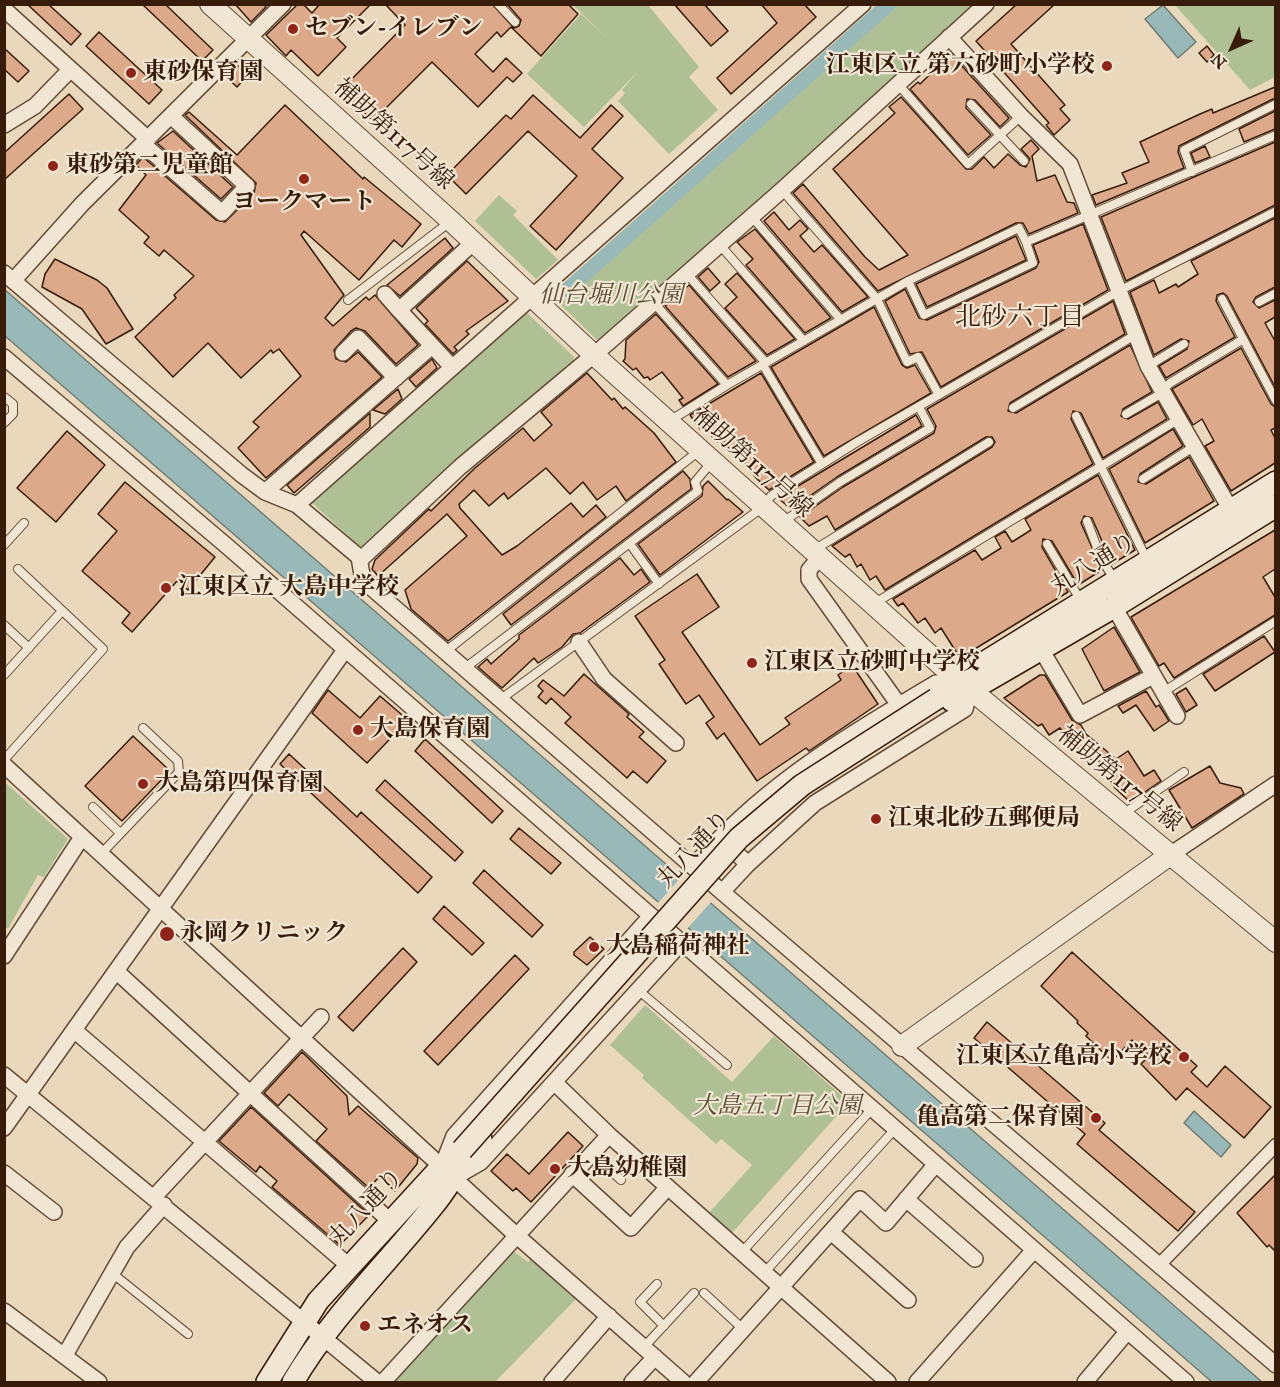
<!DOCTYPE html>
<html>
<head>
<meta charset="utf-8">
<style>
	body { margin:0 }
	#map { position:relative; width:1280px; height:1387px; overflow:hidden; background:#e9d8bb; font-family:"IM FELL Great Primer",serif }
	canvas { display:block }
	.frame { position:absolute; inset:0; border:6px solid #371c09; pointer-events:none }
	.north { position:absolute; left:1202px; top:18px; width:60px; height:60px; -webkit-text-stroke:4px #f1e6d3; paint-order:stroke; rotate:225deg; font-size:16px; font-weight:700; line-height:24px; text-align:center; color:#371c09 }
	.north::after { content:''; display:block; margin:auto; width:21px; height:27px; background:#371c09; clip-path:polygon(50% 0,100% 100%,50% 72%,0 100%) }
</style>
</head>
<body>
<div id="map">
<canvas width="1280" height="1387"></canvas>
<div class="frame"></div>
<div class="north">N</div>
</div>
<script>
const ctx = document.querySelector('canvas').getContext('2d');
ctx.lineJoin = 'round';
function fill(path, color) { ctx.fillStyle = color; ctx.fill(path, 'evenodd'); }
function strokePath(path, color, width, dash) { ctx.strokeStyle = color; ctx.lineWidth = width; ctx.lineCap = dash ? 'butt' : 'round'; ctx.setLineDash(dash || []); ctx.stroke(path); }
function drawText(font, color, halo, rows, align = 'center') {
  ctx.font = font + ' "IM FELL Great Primer","Noto Serif JP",serif'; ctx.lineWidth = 4.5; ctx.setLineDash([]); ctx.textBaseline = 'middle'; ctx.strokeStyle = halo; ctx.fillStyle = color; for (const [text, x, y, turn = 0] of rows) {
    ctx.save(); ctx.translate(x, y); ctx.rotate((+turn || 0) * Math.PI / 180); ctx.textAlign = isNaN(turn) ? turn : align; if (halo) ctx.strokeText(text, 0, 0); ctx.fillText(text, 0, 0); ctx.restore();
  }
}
const green = new Path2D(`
	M573 5H648L699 67 689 77 718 110 669 154 618 101 625 93 622 90 640 69 584 127 527 74 581 14 609 40Z
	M897 5H981L603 340 596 339 560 304Z
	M1175 5H1275V77L1250 90Z
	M499 195 517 211 513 215 558 260 536 279 475 221Z
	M525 311 574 357 573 363 365 547 358 545 310 501Z
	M7 784 68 839 44 877 38 875 8 929 4 927V786Z
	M645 1005 732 1082 774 1036 849 1102 732 1233 709 1213 752 1165 721 1139 716 1144 642 1078 644 1075 610 1045Z
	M513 1251 528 1262 533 1257 578 1297 495 1382H394Z`);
const water = new Path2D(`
	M1163 5 1196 42 1178 58 1145 19Z
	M4 289 1262 1382H1212L5 336Z
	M1194 1111 1231 1145 1221 1157 1184 1123Z`);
const pier = new Path2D(`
	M684 874 713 900 686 930 657 904Z`);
const canal = new Path2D(`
	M567 290 889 4`);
const building = new Path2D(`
	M27 4H48L81 34 71 45Z
	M142 4H165L213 50 202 61Z
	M235 4H264L266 7 251 22Z
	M298 4H303L312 13 320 4H371L337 38 346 47 318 76 291 50 286 56 266 35Z
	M385 4H492L514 28 519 26 521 20 507 4H568L578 14 541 56 511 27 501 37 497 32 475 54 493 72 506 58 522 73 513 82 507 77 478 107 432 62 373 121 341 90 405 25Z
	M674 4H704L728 31 711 46Z
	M761 4H804L816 17 731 94 717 78 777 23Z
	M1017 4H1055L1011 44 1065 105 1060 109 1070 120 1054 135 1046 125 1049 123 976 41Z
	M99 32 162 90 149 104 86 46Z
	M1207 46 1214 55 1207 62 1199 53Z
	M4 48 29 71 18 82 4 69Z
	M951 54 1009 118 1000 127 975 100 967 99 966 108 991 135 968 155 910 89 918 82 920 84Z
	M236 64 248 75 237 87 225 76Z
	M1275 87V98L1179 146 1178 152 1184 168 1096 205 1092 195 1127 183 1122 173 1149 162 1140 142 1200 114 1212 109 1213 113Z
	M69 94 83 109 4 180V153Z
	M533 95 580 138 611 105 623 116 592 149 623 178 556 250 530 226 577 176 528 131 466 194 447 175 506 115 511 119Z
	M901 97 966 169H972L984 157 994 168 1008 154 1020 165 1026 167 1030 159 1021 149 1031 140 1039 149 1032 156 1037 181 1055 175 1067 202 1074 203 1078 213 1029 234 1023 223H1016L878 291 793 193 803 184 865 257 879 270 908 255 833 169 895 113 889 107Z
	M285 105 363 179 364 177 421 224 402 247 394 240 359 280 304 231 301 235 344 295 325 318 333 326 366 297 369 300 375 295 418 345 396 364 365 331 356 328 351 331 334 350 336 359 346 362 358 352 382 377 266 478 238 448 259 427 253 422 301 376 279 349 273 353 271 350 241 378 208 343 173 377 135 337 176 298 174 295 194 276 164 250 159 256 144 243 149 237 119 210 146 175 136 165 143 157 216 220 225 222 254 193 256 183 185 115 189 112 237 155Z
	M1275 111V129L1244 142 1239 129Z
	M173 131 233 187 221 199 157 143Z
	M1275 142V205L1126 281 1101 217Z
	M1205 146 1210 157 1195 163 1191 153Z
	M774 212 789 230 800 220 808 229 800 236 814 252 822 245 868 297 842 312 764 221Z
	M1275 218V287L1256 297 1253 302 1259 308 1275 300V317L1265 323 1275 341V387L1227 296 1223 293 1217 295 1216 301 1235 337 1166 378 1159 366 1187 349 1189 341 1181 339 1154 355 1130 292 1154 280 1159 293 1176 284 1178 287 1198 274 1191 261Z
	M1083 224 1108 290 941 387 922 352 910 354 885 301 905 289 919 318 927 320 1036 268 1039 262 1033 245Z
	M755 229 831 318 805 333 746 265 753 259 737 242Z
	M1016 236 1026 260 927 307 916 284Z
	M445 238 453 248 400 296 387 285Z
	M55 259 97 280 107 288 133 329 106 344 82 309 42 287 45 274Z
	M467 261 508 301 466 331 469 334 454 347 457 350 453 354 425 324 428 321 416 308Z
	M708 268 720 282 710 291 698 277Z
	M737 273 795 339 767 355 725 308 737 297 725 284Z
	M689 285 716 316 756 361 728 377 665 306Z
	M1113 301 1125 334 1010 403 1008 411 1016 413 1130 345 1152 392 1123 409 1121 416 1128 419 1158 402 1167 419 1103 458 1081 413 1073 411 1071 419 1093 464 885 590 876 576 870 580 861 564 857 567 850 554 845 557 832 546 992 447 995 442 992 437H986L835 530 827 516 809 526 800 517 843 487 934 433 936 426 927 409Z
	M874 307 902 365 907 368 915 365 931 393 824 456 771 367Z
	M656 314 718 384 683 406 679 400 683 398 662 372 650 380 648 377 644 378 636 368 633 370 623 361 625 359 626 340Z
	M1241 348 1271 404 1275 407V428L1271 430 1275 438V463L1231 491 1205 446 1214 441 1202 419 1193 425 1172 389Z
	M432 359 437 368 416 387 409 379Z
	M587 373 612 400 614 398 623 409 625 407 654 433 676 462 626 501 616 486 597 500 583 482 570 494 546 468 508 499 504 493 489 506 474 490 459 504 460 508 502 555 517 546 571 503 583 517 596 505 606 517 448 641 411 609 405 590 467 536 447 514 378 576 372 569 375 560 429 509 431 511 475 468 523 428 534 441 552 425 541 412Z
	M761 373 814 462 769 490 756 478 734 448 731 451 724 442 722 444 715 440 704 427 700 429 690 415Z
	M398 389 402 399 385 414 373 410Z
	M370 413V427L294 493 287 485Z
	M916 415 922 426 837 477 791 509 778 498Z
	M1173 429 1183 446 1140 474 1138 482 1146 484 1189 457 1214 501 1145 543 1109 469Z
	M67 431 105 465 56 522 17 488Z
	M683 471 690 479 691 489 511 625 503 614Z
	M1098 475 1135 550 1112 564 1092 518 1084 516 1081 523 1102 570 1078 585 1052 541 1043 539 1042 547 1068 592 960 658 941 628 935 633 925 618 918 623 903 603 898 606 893 599 975 550 982 560 1001 548 995 537 1005 531 1012 542 1031 530 1025 519Z
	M708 481 727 500 728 499 743 512 660 575 638 544 702 496 703 486Z
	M125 482 215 557 188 590 177 581 132 632 122 623 130 613 82 571 117 531 98 514Z
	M1275 530V569L1263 577 1275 597V615L1174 678 1164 663 1159 666 1131 617Z
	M620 558 634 575 641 569 650 582 580 633 573 634 562 647 538 663 534 658 502 688 478 667 487 659 491 664 519 639V635Z
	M697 574 719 607 682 632 760 745 790 724 785 718 841 680 838 675 852 665 878 704 809 751 806 748 757 781 724 733 717 739 706 723 714 717 699 695 686 704 659 664 665 660 635 616Z
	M1114 627 1140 672 1104 691 1082 649Z
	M1264 636 1275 652 1215 691 1203 674Z
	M584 674 629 714 627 717 644 732 639 737 666 761 647 783 633 771 627 778 565 723 571 717 551 698 546 704 538 697 543 691 538 686 543 680 564 696Z
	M1040 675H1045L1072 720 1081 725 1086 734 1116 759 1128 751 1144 776 1154 770 1161 781 1130 802 1115 788 1097 758 1094 762 1076 747 1073 749 1060 728 1049 735 1042 724 1038 726 1004 698Z
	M1186 688 1197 705 1186 712 1176 694Z
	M328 690 360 718 380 696 408 720 367 763 312 713Z
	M1146 691 1156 707 1159 705 1169 721 1154 731 1136 705 1123 713 1118 706Z
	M133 736 170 771 122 821 85 786Z
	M425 739 503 811 492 823 415 751Z
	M289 754 357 817 361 812 432 877 418 893 280 764Z
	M1210 766 1220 783 1241 788 1244 794 1192 828 1169 790Z
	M385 780 463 852 455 861 376 790Z
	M519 828 561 863 551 874 510 839Z
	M484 870 543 925 532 937 473 883Z
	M444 906 484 943 472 955 433 919Z
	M590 937 604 949 587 965 574 955V952Z
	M403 948 417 962 353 1031 338 1017Z
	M1072 952 1197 1066 1191 1072 1207 1087 1225 1066 1271 1107 1244 1138 1187 1088 1176 1100 1141 1064 1149 1056 1132 1040 1112 1061 1086 1036 1088 1033 1077 1023 1078 1021 1041 986Z
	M515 955 529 969 438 1065 424 1051Z
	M987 1022 1105 1123 1099 1130 1195 1212 1178 1231 1077 1144 1085 1134 974 1038Z
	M302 1052 347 1096 349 1115 358 1106 418 1158 417 1164 395 1191 379 1177 369 1188 316 1141 327 1129 289 1094 278 1106 264 1093Z
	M251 1107 369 1215 340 1245 272 1187 277 1181 260 1166 256 1172 219 1141Z
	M568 1132 583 1146 531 1202 516 1188 513 1191 491 1171 507 1154 529 1174Z
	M1275 1175V1251L1269 1245 1267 1247 1237 1213Z`);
const service = new Path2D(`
	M498 4 515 22
	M897 83 968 164 1021 116
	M971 104 1024 161
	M1192 172 1184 150 1276 104
	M782 190 877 299 907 362 918 357 939 395
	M752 217 841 320
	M720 245 804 341
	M687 274 766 363
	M908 281 924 315 1033 263 1026 242
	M1222 299 1276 401
	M348 300 451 221
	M1259 302 1276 293
	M654 303 727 385
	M763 365 822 464
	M1148 366 1184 344
	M4 397 13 404V414L4 423
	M1013 408 1135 335
	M1126 414 1157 396 1170 383 1242 340
	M1076 416 1147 560
	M671 420 727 385 908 281 1019 228 1026 242 1276 135
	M1143 479 1195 446
	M1087 521 1101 558 1114 579
	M783 522 840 482 930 428 919 407
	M630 544 659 584
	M1047 544 1081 601
	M4 545 24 523
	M814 550 989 442
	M875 603 1179 419
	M4 625 29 648
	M446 651 700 450
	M465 668 698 491 695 482 711 463
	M4 675 62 611
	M1163 692 1276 621
	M501 699 763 507 771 496 857 442 1117 292 1276 211
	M4 760 103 649 18 569
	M93 807 120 833
	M1123 814 1184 772
	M101 854 179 772 178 761 143 728
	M638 990 727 1065
	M592 1153 621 1180
	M742 1252 872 1109
	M112 1273 188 1334
	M764 1273 895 1129
	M657 1284 640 1302 664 1326
	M704 1293 744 1330
	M644 1347 694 1293`);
const pedestrian = new Path2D(`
	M1160 1264 1276 1145`);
const minor = new Path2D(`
	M4 9 148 139
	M949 37 1021 116 1070 164 1148 366 1235 517
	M4 125 35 106 70 70
	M143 144 222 213 247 186 171 116
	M4 273 242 475 265 492 297 505 359 557 362 575 373 589 722 892 1276 1365
	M13 281 82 204 283 4
	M385 294 399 310
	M343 353 358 338 396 378
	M4 357 228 547 1186 1382
	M452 367 399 310 473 243
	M265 492 432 346
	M297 505 863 4
	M820 557 809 570V579L899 705
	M360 560 460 467 602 348 782 190 986 4
	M1114 607 1177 716
	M579 642 604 679 676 743
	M1042 651 1080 715 1153 676
	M959 681 936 683C860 728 782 774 720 838L748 864 815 803 965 709 970 690
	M4 765 516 1235 683 1382
	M1170 855 1276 784
	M693 866 720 838
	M722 892 748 864
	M4 956 82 837
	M116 971 390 1221
	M74 1030 348 1265
	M4 1075 377 1382
	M555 1083 609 1135 888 1382
	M4 1128 345 650
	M443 1164 454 1136 650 917
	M4 1173 54 1212
	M572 1174 631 1228 668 1187
	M457 1176 481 1162 681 943
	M154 1197 321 1017
	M906 1199 975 1259
	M831 1232 908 1300
	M4 1311 99 1382
	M65 1355 127 1247 164 1205
	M383 1382 609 1135
	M552 1382 609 1316
	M632 1382 655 1357
	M696 1382 860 1199 886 1223 936 1164
	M917 1382 1034 1250
	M1085 1382 1127 1332`);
const tertiary = new Path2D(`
	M210 4 451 221 593 354 942 666 1276 942
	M902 1046 1170 855`);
const secondary = new Path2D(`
	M936 699 977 667 1276 482
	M952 701 1114 607 1276 506
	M267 1382 318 1301 442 1166 462 1150
	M293 1382C331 1317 386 1265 433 1206 451 1185 462 1159 481 1139`);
const secondaryBridge = new Path2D(`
	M462 1150 739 838 802 785 936 699`);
const markers = [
	[293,29,6,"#8f2418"],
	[1107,66,6,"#8f2418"],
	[131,73,6,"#8f2418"],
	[53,166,6,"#8f2418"],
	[304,179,6,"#8f2418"],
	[166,588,6,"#8f2418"],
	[752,663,6,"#8f2418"],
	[358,730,6,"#8f2418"],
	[143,784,6,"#8f2418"],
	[876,819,6,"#8f2418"],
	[167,934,8,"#8f2418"],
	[594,947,6,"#8f2418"],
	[1184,1057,6,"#8f2418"],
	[1096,1118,6,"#8f2418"],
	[555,1169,6,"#8f2418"],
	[365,1326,6,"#8f2418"]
];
const poiNames = [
	["セブン-イレブン",305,29],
	["江東区立 第六砂町小学校",1095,66,"right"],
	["東砂保育園",143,73],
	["東砂第二児童館",65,166],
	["ヨークマート",304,203,"center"],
	["江東区立 大島中学校",178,588],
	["江東区立砂町中学校",764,663],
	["大島保育園",370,730],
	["大島第四保育園",155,784],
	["江東北砂五郵便局",888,819],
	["永岡クリニック",180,934],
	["大島稲荷神社",606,947],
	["江東区立亀高小学校",1172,1057,"right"],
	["亀高第二保育園",1084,1118,"right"],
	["大島幼稚園",567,1169],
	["エネオス",377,1326]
];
const streetNames = [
	["補助第117号線",393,135,42],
	["補助第117号線",752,463,42],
	["丸八通り",1094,565,-32],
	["補助第117号線",1119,780,39],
	["丸八通り",695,850,-47],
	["丸八通り",367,1208,-47]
];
const parkNames = [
	["仙台堀川公園",611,296],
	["大島五丁目公園",777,1107]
];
const neighbourhoodNames = [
	["北砂六丁目",1020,319]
];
fill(green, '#b0c095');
fill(water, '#99b8b8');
strokePath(water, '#727a72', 1.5);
fill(pier, '#e9d8bb');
strokePath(canal, '#99b8b8', 15);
fill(building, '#dcaa8b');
strokePath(building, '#371c09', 1.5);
strokePath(service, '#644b36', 10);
strokePath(pedestrian, '#644b36', 15);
strokePath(minor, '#644b36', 18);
strokePath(tertiary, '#644b36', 22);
strokePath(secondary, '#371c09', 24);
strokePath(service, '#f1e6d3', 8);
strokePath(pedestrian, '#f1e6d3', 12);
strokePath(minor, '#f1e6d3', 15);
strokePath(tertiary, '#f1e6d3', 20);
strokePath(secondary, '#f1e6d3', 21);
strokePath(secondaryBridge, '#371c09', 24, []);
strokePath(secondaryBridge, '#f1e6d3', 21);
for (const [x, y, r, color] of markers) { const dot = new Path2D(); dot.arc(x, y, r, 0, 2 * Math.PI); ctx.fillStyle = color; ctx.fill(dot); strokePath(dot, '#f1e6d3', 2); }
drawText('bold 24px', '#371c09', '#f1e6d3', poiNames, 'left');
drawText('24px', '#371c09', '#f1e6d3', streetNames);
drawText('italic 24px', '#5b4d33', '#f1e6d3', parkNames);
drawText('26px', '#371c09', '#f1e6d3', neighbourhoodNames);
</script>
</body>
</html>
